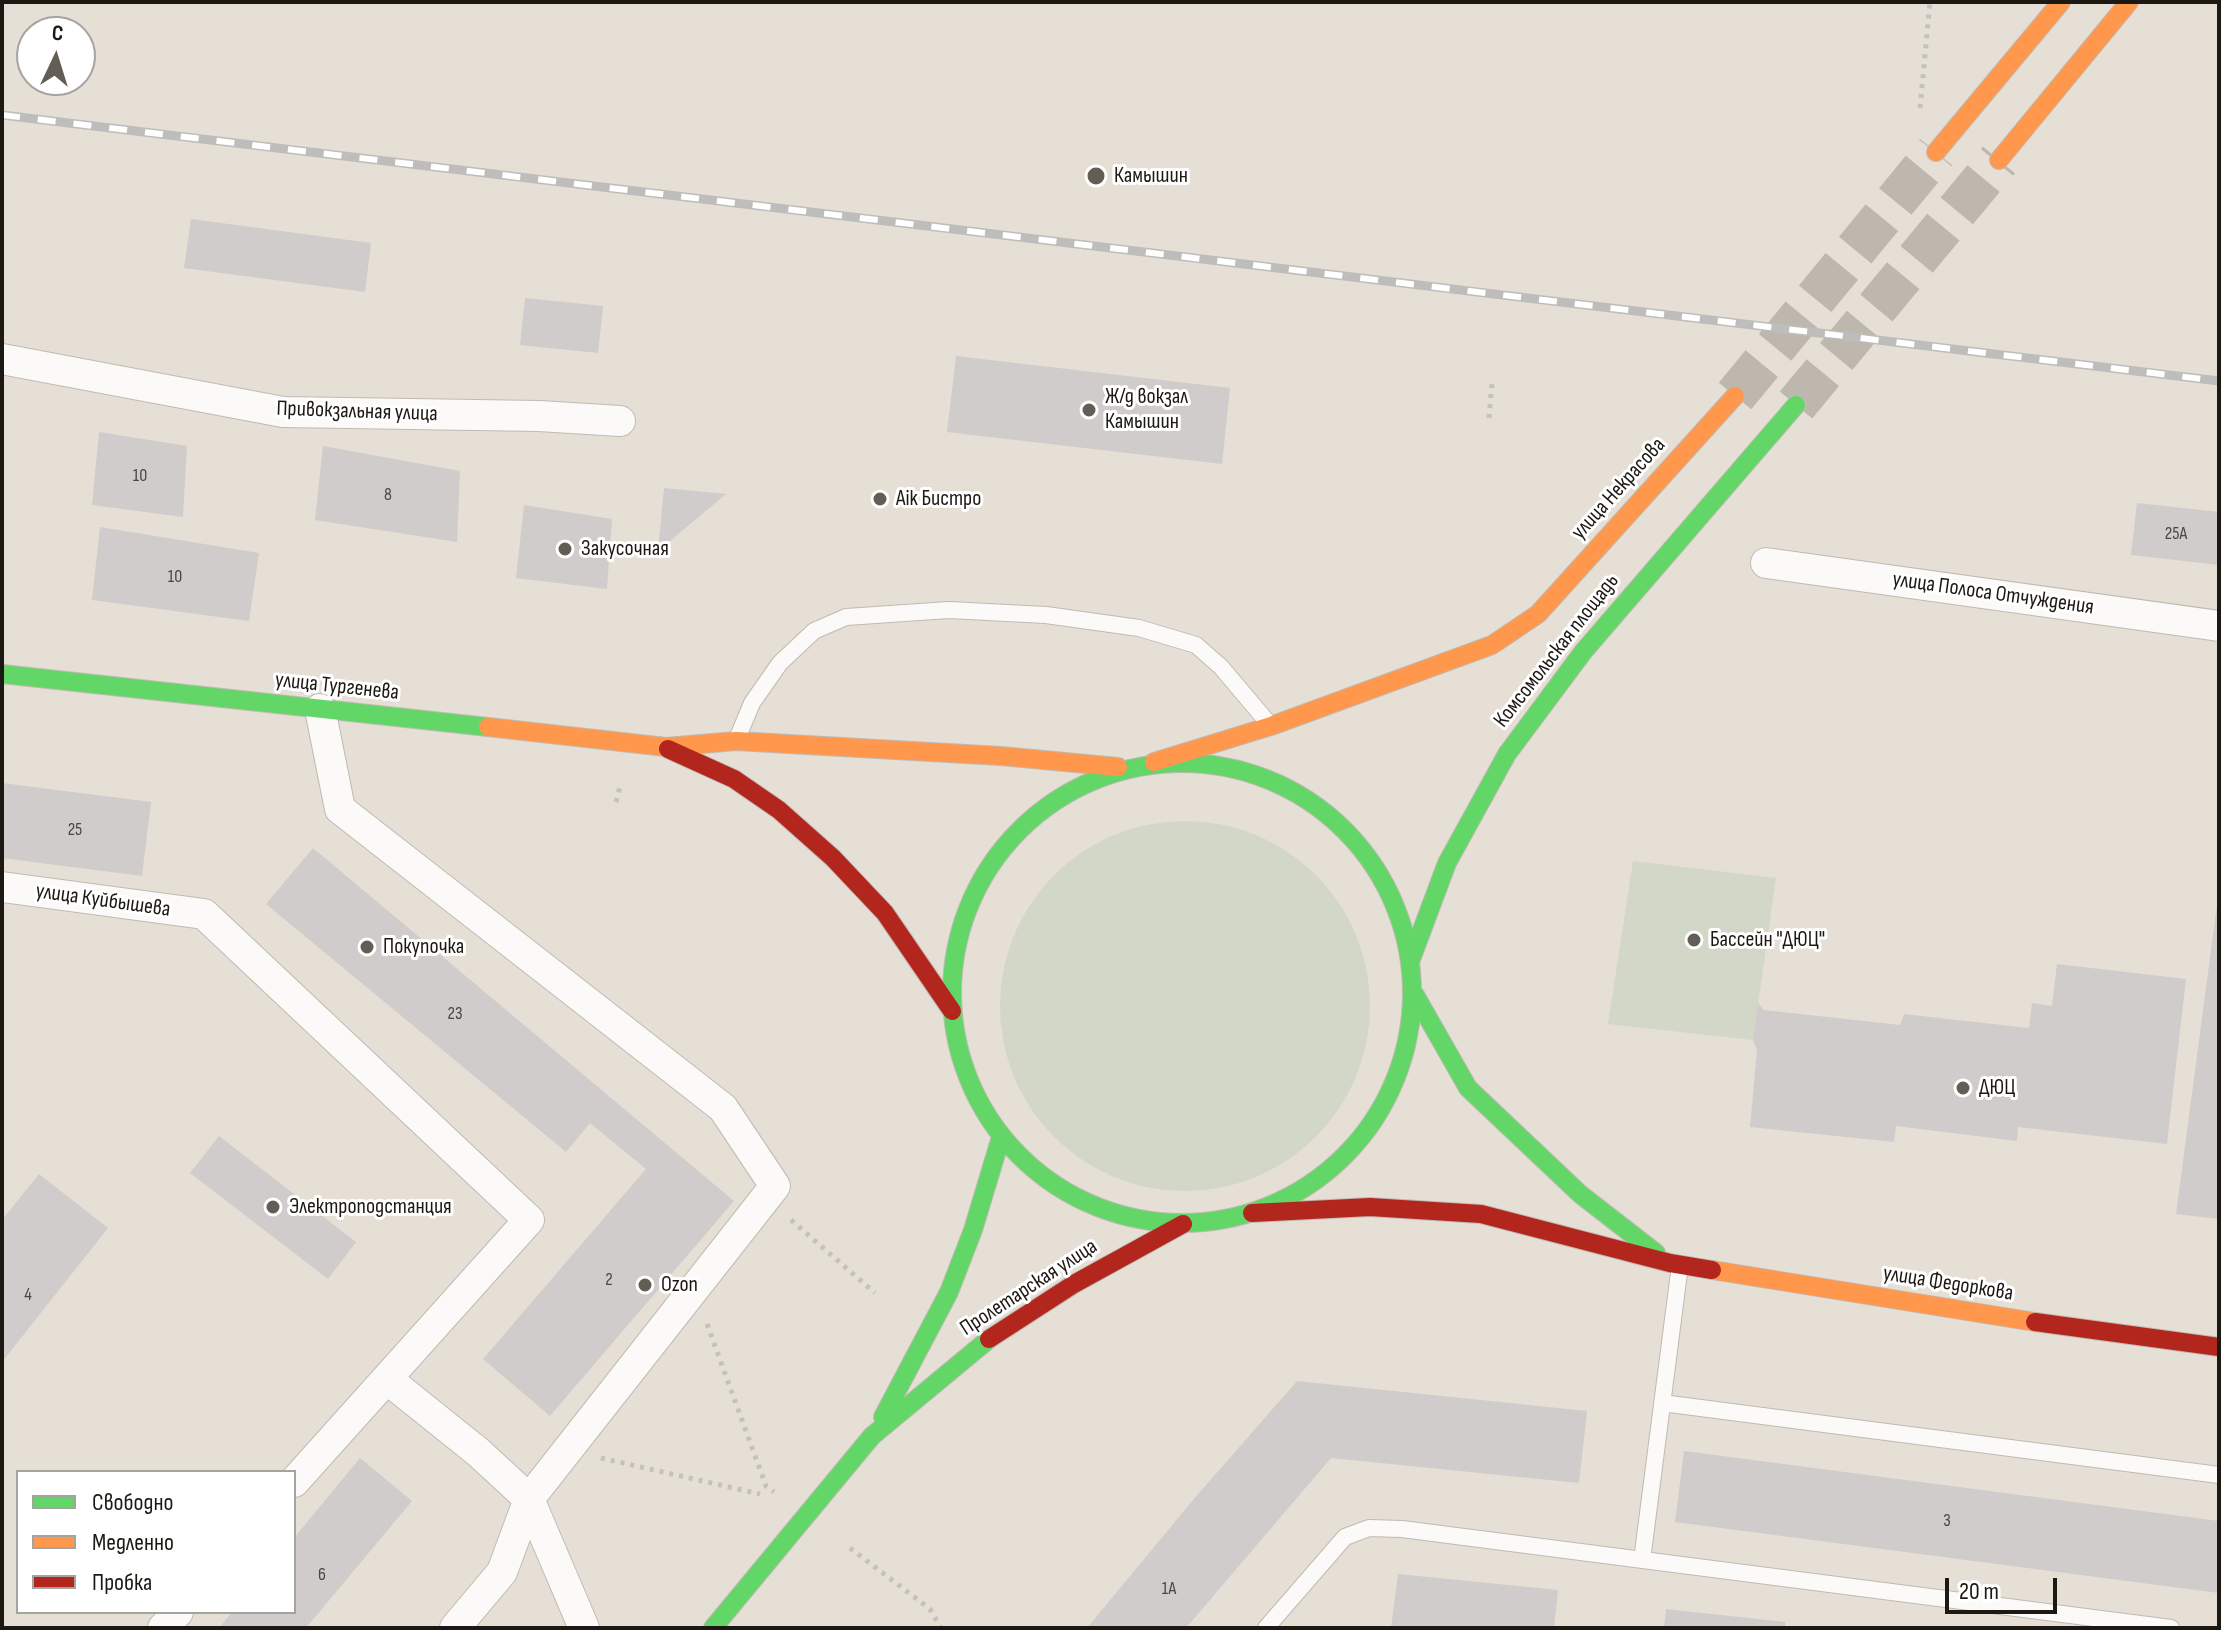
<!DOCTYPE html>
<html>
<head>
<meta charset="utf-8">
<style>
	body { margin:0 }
	#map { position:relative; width:2221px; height:1630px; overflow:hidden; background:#e5dfd5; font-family:"Sofia Sans Condensed",sans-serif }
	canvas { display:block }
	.frame { position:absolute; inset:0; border:4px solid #1c1812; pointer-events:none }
	.legend { position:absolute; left:16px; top:1470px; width:280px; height:144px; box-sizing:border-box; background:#fff; border:2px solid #a4a3a0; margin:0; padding:10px 14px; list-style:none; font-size:24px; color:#1c1812 }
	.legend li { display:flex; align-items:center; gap:16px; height:40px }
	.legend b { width:40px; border:2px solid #a4a3a0 }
	.north { position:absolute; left:16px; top:16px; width:80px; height:80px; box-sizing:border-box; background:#fff; border:2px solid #a4a3a0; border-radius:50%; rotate:4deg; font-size:22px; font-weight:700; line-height:32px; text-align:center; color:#1c1812 }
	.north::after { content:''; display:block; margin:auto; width:28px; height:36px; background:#625e56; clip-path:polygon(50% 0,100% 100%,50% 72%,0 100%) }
	.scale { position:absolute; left:1945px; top:1578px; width:112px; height:36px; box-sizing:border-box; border:4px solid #1c1812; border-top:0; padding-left:10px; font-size:24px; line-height:28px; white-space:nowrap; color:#1c1812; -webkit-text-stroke:6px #fff; paint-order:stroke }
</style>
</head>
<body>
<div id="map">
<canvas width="2221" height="1630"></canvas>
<div class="frame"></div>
<ul class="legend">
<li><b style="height:10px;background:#63d668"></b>Свободно</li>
<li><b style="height:10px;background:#ff974d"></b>Медленно</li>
<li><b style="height:10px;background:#b3261e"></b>Пробка</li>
</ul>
<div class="north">С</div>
<div class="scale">20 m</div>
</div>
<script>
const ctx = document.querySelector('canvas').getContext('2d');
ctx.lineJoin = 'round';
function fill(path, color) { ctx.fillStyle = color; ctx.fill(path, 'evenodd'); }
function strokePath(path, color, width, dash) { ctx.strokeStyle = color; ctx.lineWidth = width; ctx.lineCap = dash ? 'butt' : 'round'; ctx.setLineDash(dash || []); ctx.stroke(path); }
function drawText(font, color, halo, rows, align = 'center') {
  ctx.font = font + ' "Sofia Sans Condensed",sans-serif'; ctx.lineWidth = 6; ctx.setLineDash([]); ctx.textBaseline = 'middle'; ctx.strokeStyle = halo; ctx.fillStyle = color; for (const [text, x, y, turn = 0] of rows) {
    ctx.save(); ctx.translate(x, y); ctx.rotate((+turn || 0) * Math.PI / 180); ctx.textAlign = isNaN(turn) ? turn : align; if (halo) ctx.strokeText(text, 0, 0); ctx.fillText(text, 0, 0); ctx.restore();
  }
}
const green = new Path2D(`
	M1000 1006a185 185 0 1 1 370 0a185 185 0 1 1-370 0Z
	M1633 861 1776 878 1753 1040 1608 1024Z`);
const building = new Path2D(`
	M191 219 371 243 365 292 184 268Z
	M525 298 603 306 598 353 520 345Z
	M956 356 1230 388 1222 464 947 432Z
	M99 432 187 446 183 517 92 505Z
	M323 446 460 471 457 542 315 520Z
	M664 488 726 494 658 551Z
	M2137 503 2219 512V565L2131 555Z
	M524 505 612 519 607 589 516 578Z
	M100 527 259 553 249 621 92 600Z
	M2 783 151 802 142 876 2 858Z
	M313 848 734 1201 550 1416 483 1359 646 1169 590 1123 566 1152 266 904Z
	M2217 905H2219V1219L2176 1214Z
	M2057 964 2186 979 2167 1144 2018 1127 2017 1141 1896 1126 1894 1142 1750 1127 1757 1050 1753 1040 1758 1003 1764 1010 1900 1025 1904 1014 2029 1028 2032 1003 2052 1006Z
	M219 1136 356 1242 328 1279 190 1173Z
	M39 1174 108 1228 2 1362V1220Z
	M1297 1381 1587 1411 1579 1483 1331 1458 1186 1628H1087L1193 1500Z
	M1684 1451 2219 1521V1593L1675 1522Z
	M360 1458 412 1501 306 1628H219L232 1612H294V1538Z
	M1398 1574 1558 1590 1554 1628H1391Z
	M1666 1609 1785 1622V1628H1664Z`);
const secondaryTunnel = new Path2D(`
	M1735 396 1936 152
	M1796 405 1999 160`);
const path = new Path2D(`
	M1920 108 1930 2
	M1489 418 1492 383
	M616 802 621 783
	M791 1220 875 1293
	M707 1324 766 1486 774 1492
	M601 1458 760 1494
	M850 1548 930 1609 941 1628`);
const lane = new Path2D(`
	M737 739 752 703 780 663 814 631 846 617 949 610 1046 615 1139 628 1196 645 1221 667 1270 725
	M1662 1403 2219 1475
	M1642 1560 1680 1265
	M1266 1628 1345 1537 1369 1528 1402 1529 2171 1628`);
const street = new Path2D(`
	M2 359 283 412 539 416 620 421
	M1766 563 2219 626
	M320 709 340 809 723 1108 775 1186 529 1499 584 1628
	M2 887 204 914 529 1220 294 1482
	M387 1379 478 1452 529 1499 502 1572 455 1628
	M163 1628 178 1612`);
const fast = new Path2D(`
	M2 674 488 727
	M952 993a230 230 0 1 1 460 0a230 230 0 1 1-460 0Z
	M1410 962 1447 863 1507 754 1583 652 1796 405
	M1415 995 1468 1088 1580 1194 1656 1253
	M883 1417 949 1292 973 1230 1001 1137
	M713 1628 872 1436 989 1339`);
const slow = new Path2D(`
	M1936 152 2061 2
	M1999 160 2129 2
	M488 727 666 747 736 741 1001 756 1118 767
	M1154 762 1271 726 1492 645 1538 614 1735 396
	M1712 1270 2035 1322`);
const jam = new Path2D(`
	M668 749 734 779 779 810 833 858 885 913 952 1011
	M1252 1213 1370 1207 1481 1214 1670 1263 1712 1270
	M2035 1322 2219 1347
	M989 1339 1074 1284 1183 1224`);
const rail = new Path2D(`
	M2 115 2219 381`);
const markers = [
	[1096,176,10,"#625e56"],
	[1089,410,8,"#625e56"],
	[880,499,8,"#625e56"],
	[565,549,8,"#625e56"],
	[1694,940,8,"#625e56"],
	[367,947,8,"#625e56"],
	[1963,1088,8,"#625e56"],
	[273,1207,8,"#625e56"],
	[645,1285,8,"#625e56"]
];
const numberNames = [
	["10",140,476],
	["8",388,495],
	["25А",2176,534],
	["10",175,577],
	["25",75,830],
	["23",455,1014],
	["2",609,1280],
	["4",28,1295],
	["3",1947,1521],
	["6",322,1575],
	["1А",1169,1589]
];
const poiNames = [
	["Камышин",1114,176],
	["Ж/д вокзал",1105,397],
	["Камышин",1105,422],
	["Aik Бистро",896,499],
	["Закусочная",581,549],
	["Бассейн \"ДЮЦ\"",1710,940],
	["Покупочка",383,947],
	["ДЮЦ",1979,1088],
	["Электроподстанция",289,1207],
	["Ozon",661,1285]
];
const streetNames = [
	["Привокзальная улица",357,412,2],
	["улица Некрасова",1619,489,-48],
	["улица Полоса Отчуждения",1993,594,8],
	["Комсомольская площадь",1557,651,-52],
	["улица Тургенева",337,687,6],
	["улица Куйбышева",103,901,8],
	["улица Федоркова",1948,1284,9],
	["Пролетарская улица",1029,1288,-33]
];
fill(green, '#d3d7c7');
fill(building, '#d0cccb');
strokePath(secondaryTunnel, '#bdb7ae', 42, [42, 21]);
strokePath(lane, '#c0bab3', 18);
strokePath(street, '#c0bab3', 32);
strokePath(fast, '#c0bab3', 20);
strokePath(slow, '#c0bab3', 20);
strokePath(jam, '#c0bab3', 20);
strokePath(path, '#c4c2bf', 5, [4, 6]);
strokePath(lane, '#fbfaf9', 16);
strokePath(street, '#fbfaf9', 30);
strokePath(fast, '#63d668', 18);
strokePath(slow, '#ff974d', 18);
strokePath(jam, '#b3261e', 18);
strokePath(rail, '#bfbdbb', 9);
strokePath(rail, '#fff', 6, [18]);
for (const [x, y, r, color] of markers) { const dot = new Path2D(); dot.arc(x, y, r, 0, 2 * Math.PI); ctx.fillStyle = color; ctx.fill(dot); strokePath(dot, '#fff', 3); }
drawText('18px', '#4a4641', null, numberNames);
drawText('22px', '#1c1812', '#fff', poiNames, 'left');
drawText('22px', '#1c1812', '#fff', streetNames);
</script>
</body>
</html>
